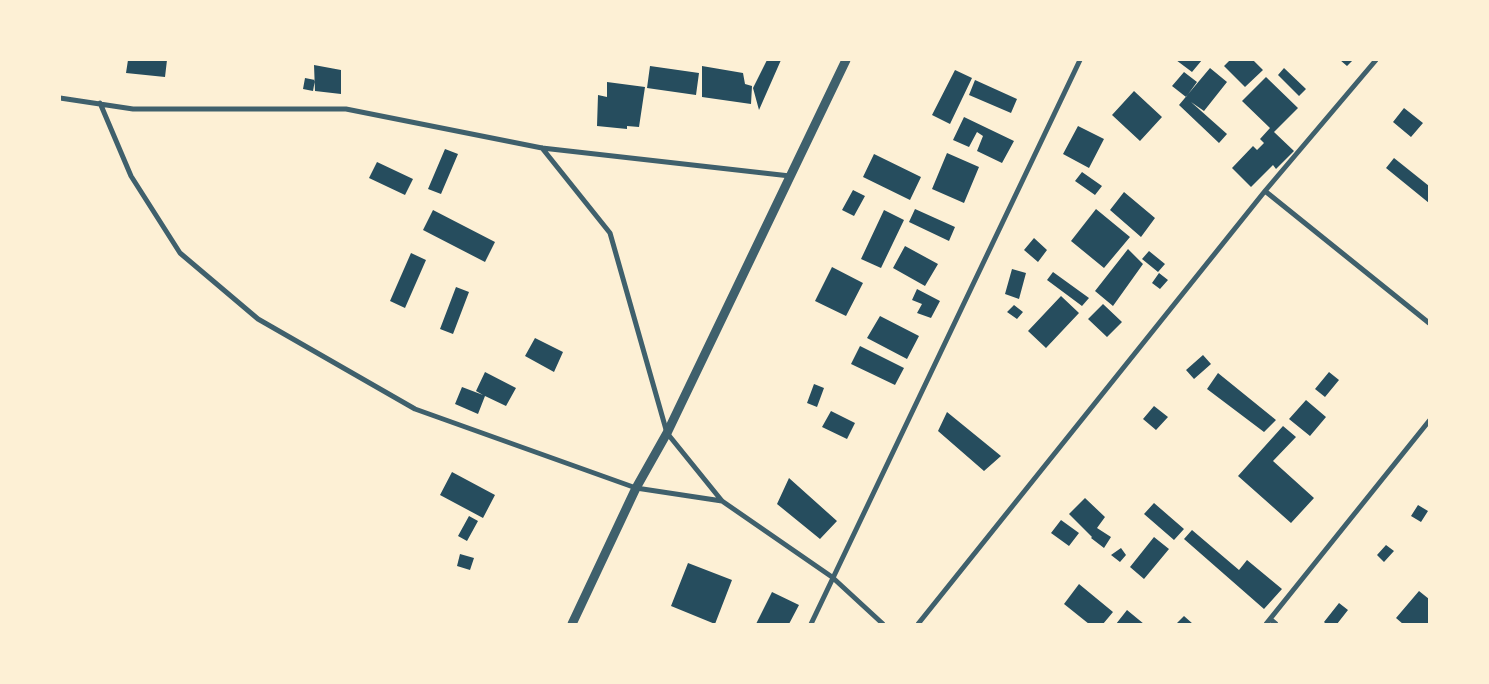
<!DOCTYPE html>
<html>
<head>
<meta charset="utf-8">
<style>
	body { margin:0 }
	#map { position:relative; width:1489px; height:684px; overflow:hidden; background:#fdf0d5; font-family:Cabin,sans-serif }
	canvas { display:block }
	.frame { position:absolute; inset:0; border:61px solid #fdf0d5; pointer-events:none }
</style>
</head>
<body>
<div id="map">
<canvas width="1489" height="684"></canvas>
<div class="frame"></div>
</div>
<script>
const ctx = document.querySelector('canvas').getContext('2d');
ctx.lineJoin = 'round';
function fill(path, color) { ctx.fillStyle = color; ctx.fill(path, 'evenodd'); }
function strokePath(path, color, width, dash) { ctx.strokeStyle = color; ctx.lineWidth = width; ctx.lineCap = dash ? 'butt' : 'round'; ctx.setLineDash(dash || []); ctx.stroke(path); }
const building = new Path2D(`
	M128 60H167L165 77 126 73Z
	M767 60H781L759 110 753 88Z
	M1176 60H1202L1192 72Z
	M1230 60H1253L1263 70 1245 87 1224 66Z
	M1340 60H1353L1347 66Z
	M314 65 341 70V94L315 91Z
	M650 66 699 73 696 95 647 88Z
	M702 66 743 73 745 84 752 86 751 104 702 97Z
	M1210 68 1227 82 1204 111 1191 102 1227 134 1219 143 1179 105Z
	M1284 68 1306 89 1299 96 1278 75Z
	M955 70 972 78 950 124 932 115Z
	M1184 72 1197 82 1186 97 1172 86Z
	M1266 77 1298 108 1274 132 1294 151 1276 169 1273 165 1251 187 1232 168 1253 146 1257 150 1264 143 1260 139 1270 128 1242 101Z
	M305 78 315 80 313 91 303 89Z
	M975 80 1017 99 1011 113 969 95Z
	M607 82 645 87 639 127 627 126V129L597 126 598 95 607 97Z
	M1134 91 1162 117 1140 141 1112 115Z
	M1404 108 1423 123 1411 137 1393 122Z
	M964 117 1014 141 1002 163 977 151 983 136 977 132 969 147 953 140Z
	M1078 126 1104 139 1089 168 1063 154Z
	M445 149 458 154 441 194 428 189Z
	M947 153 979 167 964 203 932 189Z
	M874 154 921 177 910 200 863 177Z
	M1394 158 1429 186V203L1386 168Z
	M377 162 413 179 405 195 369 178Z
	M1082 172 1102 186 1095 195 1075 181Z
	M853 190 865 196 854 216 842 210Z
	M1124 192 1155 218 1141 237 1110 210Z
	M915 209 955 227 949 241 909 222Z
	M1096 209 1130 237 1104 268 1071 241Z
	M433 210 495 242 485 262 423 230Z
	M884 210 904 220 881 268 861 259Z
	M1034 238 1047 250 1038 262 1024 250Z
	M905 246 938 264 925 286 893 268Z
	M1128 249 1143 264 1113 306 1095 291Z
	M1149 251 1165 264 1158 272 1142 259Z
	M411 253 426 260 405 308 390 301Z
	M832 267 863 283 846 316 815 301Z
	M1012 269 1026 273 1019 299 1005 294Z
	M1053 272 1089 298 1082 306 1047 280Z
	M1159 273 1168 280 1160 289 1152 283Z
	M456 287 469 292 453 334 440 329Z
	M917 289 940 301 931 318 917 313 922 304 912 300Z
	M1061 296 1079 313 1046 348 1028 331Z
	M1103 304 1122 322 1107 337 1088 319Z
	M1014 305 1023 312 1017 319 1007 312Z
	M880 316 919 336 907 359 867 338Z
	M535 338 563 352 554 372 525 356Z
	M860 346 904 368 895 385 851 364Z
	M1203 355 1211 364 1194 379 1186 370Z
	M485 372 516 388 506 406 485 396 478 414 455 404 462 387 483 395 476 391Z
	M1329 372 1339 380 1325 397 1315 389Z
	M1218 373 1276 420 1264 432 1207 389Z
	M814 384 824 388 817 407 807 403Z
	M1306 400 1326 417 1310 436 1289 419Z
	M1154 406 1168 417 1156 430 1143 419Z
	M831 411 855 423 847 439 822 427Z
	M947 412 1001 456 984 471 938 431Z
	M1283 426 1296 437 1273 461 1314 498 1291 523 1238 476Z
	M452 472 495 495 483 518 440 495Z
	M789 478 837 521 820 539 777 504Z
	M1085 498 1105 517 1097 528 1111 537 1104 548 1091 538 1092 537 1069 514Z
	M1154 503 1184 529 1174 540 1144 514Z
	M1418 505 1428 511 1421 522 1411 516Z
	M469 516 478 521 467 541 458 536Z
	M1061 520 1079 533 1069 546 1051 533Z
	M1192 530 1239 570 1247 560 1282 589 1264 609 1184 539Z
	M1154 537 1169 549 1144 579 1130 567Z
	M1386 545 1394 551 1384 562 1377 555Z
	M1121 548 1126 555 1120 562 1111 555Z
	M460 554 474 558 470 570 457 566Z
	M688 563 732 580 715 624 671 606Z
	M1079 584 1113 612 1103 624H1089L1064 604Z
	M1419 591 1429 599V624H1403L1396 618Z
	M772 592 799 605 789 624H756Z
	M1339 603 1348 610 1337 624H1326L1324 622Z
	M1127 610 1144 624H1116Z
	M1184 616 1193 624H1176Z`);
const minor = new Path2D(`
	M60 98 133 109H346L542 148 790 176
	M100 103 131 176 180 253 258 319 415 409 636 488 722 501
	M542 148 610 233 667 433 722 501 832 577 883 624
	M1265 191 1429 323
	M1270 619 1276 624
	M811 624 1080 60
	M918 624 1265 191 1376 60
	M1266 624 1429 421`);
const tertiary = new Path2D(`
	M572 624 636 488 667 433 846 60`);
fill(building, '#264d5e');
strokePath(minor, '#3f606c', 5);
strokePath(tertiary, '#3f606c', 9);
</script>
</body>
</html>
